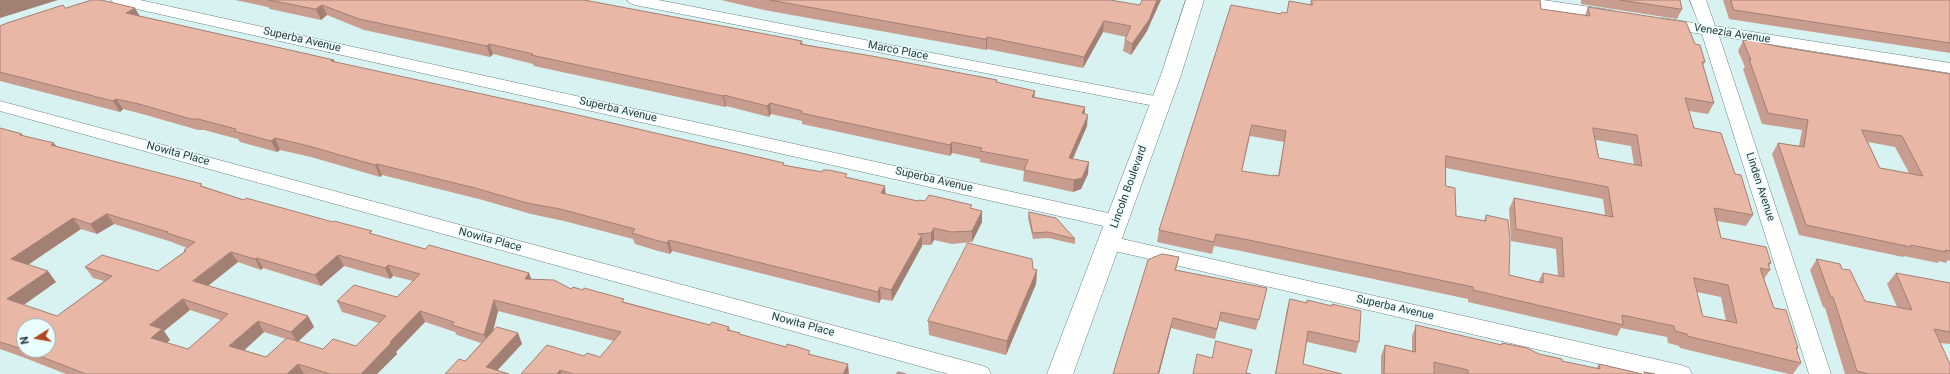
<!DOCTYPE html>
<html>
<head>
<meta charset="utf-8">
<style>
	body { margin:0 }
	#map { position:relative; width:1950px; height:374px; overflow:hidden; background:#d8f2f2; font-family:Roboto,sans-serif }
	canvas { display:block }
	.north { position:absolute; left:16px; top:318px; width:40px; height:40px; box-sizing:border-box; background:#e9feff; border:1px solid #9daeaf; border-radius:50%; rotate:259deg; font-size:11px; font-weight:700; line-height:16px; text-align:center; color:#2c3636 }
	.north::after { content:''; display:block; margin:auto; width:14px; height:18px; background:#ae4720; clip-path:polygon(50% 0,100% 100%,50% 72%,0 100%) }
</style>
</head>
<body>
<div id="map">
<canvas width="1950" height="374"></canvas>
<div class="north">N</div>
</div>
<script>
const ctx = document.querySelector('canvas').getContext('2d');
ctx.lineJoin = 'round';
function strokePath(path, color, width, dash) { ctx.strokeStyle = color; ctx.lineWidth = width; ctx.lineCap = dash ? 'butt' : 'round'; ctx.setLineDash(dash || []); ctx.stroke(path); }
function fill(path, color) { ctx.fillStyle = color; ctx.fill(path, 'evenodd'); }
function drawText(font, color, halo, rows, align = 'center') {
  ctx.font = font + ' Roboto,sans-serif'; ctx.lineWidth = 3; ctx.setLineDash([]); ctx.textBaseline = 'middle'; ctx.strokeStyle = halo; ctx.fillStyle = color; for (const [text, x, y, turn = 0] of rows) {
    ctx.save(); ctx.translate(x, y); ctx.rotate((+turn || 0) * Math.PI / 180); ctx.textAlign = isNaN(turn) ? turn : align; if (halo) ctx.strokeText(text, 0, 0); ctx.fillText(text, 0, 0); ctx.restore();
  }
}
const street = new Path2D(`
	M111 0H140L1117 215 1124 217 1127 222 1124 227 1117 229 119 5 114 3Z
	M627 0H658L1160 97 1166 98 1169 102 1166 106 1160 107 635 5 630 3Z
	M1506 0H1543L1611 10 1616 12 1619 15 1616 18 1611 20 1514 5 1509 3Z
	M1690 0H1706L1715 26 1950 63V73L1719 36 1831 374H1809L1702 34 1663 28 1657 26 1655 23 1657 20 1663 18 1699 24Z
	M0 101 980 365 988 368 991 374H948L0 111Z
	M1109 236 1681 365 1689 368 1692 374H1643L1102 248 1099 243 1102 238Z`);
const highway = new Path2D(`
	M1186 0H1204L1181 75 1073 374H1047L1161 75Z`);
const wall = new Path2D(`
	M235 0H584L802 41 803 44 997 80V82L1035 97 1085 107V114L1087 126 1073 159 1088 174 1081 189 1073 192 1023 181 1024 171 980 162V159L952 153 950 156 802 124V121L771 114 769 117 726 106 725 107 534 66 533 64 493 54 490 57 364 30 327 15 321 20 270 9 268 7Z
	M721 0H1110L1147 31 1131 55 1123 51 1125 40 1126 37 1103 32 1083 68 987 49 986 50 764 10Z
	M1311 0H1540L1541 9 1585 15 1588 7 1695 44 1705 62 1703 65 1714 103 1708 114 1689 111 1694 128 1735 174 1753 215 1746 226 1717 221 1721 238 1771 263 1769 266 1770 270 1764 279 1774 308 1798 348 1797 350 1801 363 1793 374H1789L1680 348 1679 346 1668 343 1667 337 1621 328 1617 336 1468 302V299L1241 251 1214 246 1212 254 1157 242 1159 230 1281 14 1286 13 1310 4ZM1250 136 1284 142 1278 175 1273 176 1242 171ZM1596 140 1631 146 1634 165 1599 158ZM1446 168 1603 199 1605 215 1514 198 1509 209 1511 241 1556 249 1558 276 1543 273 1538 282 1509 275 1486 215 1484 221 1456 216 1446 186ZM1697 292 1721 297 1726 321 1703 316Z
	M1581 0H1680L1682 9 1677 19 1581 4Z
	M1723 0H1950V53L1729 19Z
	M140 16 334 60 335 62 785 165 847 177 886 194 918 201H925L972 209 982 222 972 242 952 244 934 240 931 245H922V246L892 301 881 299 879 303 672 251 670 254 658 251 635 244 633 239 564 221 531 214 479 199 382 175 380 177 311 157 280 150 277 152 240 142 238 139 204 130H198L146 115 123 109 120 112 0 81V26Z
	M1743 41 1761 43 1781 47 1950 74V261L1948 260 1946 263 1939 261 1938 263 1904 256 1903 257 1799 235 1772 154 1778 143 1799 146 1802 130 1762 124 1743 69 1745 67 1738 51ZM1868 142 1895 147 1909 173 1880 168Z
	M0 128 22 134 23 136 57 147 203 186 244 200 425 249 529 273 531 279 625 302 710 325 729 327 730 330 740 333V335L811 354 849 374H521L584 356 600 357 614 341 498 311 493 332 518 333 522 344 465 361 481 343 457 335 455 332 425 322 396 352 397 354 377 374H66L25 358 0 349ZM114 224 172 242 174 243 187 248 184 250 185 251 158 271 85 267 93 278 104 281 57 316 24 305 56 282 28 265 81 229 97 234ZM238 262 261 270 263 268 321 286 344 266 390 279 393 276 413 281 397 297 337 301 342 312 379 323 356 346 323 349 298 342 314 327 308 316 208 286ZM190 310 221 320 188 349 167 343 170 340 164 331ZM264 332 286 339 266 357 244 350Z
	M1029 212 1075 239V244L1048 238 1033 239 1028 218Z
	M1179 257 1176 270 1267 288 1256 330 1219 321 1215 339 1171 328 1159 374H1113Z
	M1817 259 1842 269 1865 301 1897 307 1887 284 1896 273 1950 283V344L1940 343 1950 374H1845L1825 308 1823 307 1810 270Z
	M1033 269 1037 270 1036 284 1006 355 929 335 928 321Z
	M1290 299 1306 303 1307 300 1359 342 1356 353 1307 342 1303 364 1342 374H1275L1287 310Z
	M1416 325 1501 345 1502 343 1562 361 1596 369 1599 364 1642 374H1381V356L1385 345 1412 351V336Z`);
const shadedWall = new Path2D(`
	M0 0H58L0 18Z
	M1157 0H1161L1147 31 1131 55 1132 44Z
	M322 5 327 15 321 20 316 9Z
	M135 8 141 18 126 13Z
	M1104 21 1103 32 1083 68 1084 57Z
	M987 37V49L986 50V39Z
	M489 44 493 54 490 57 487 46Z
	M1035 91 1034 102 1032 97Z
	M724 95 726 106 725 107 723 96Z
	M116 99 123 109 120 112 113 101Z
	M770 103 771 114 769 117 767 106Z
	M1085 107 1084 118 1082 113Z
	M1088 115 1087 126 1068 169 1069 158Z
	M275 138 280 150 277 152 271 141Z
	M952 142V153L950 156V145Z
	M54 143 62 154 51 145Z
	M1089 162 1088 174 1081 189 1073 192 1074 180Z
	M377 164 382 175 380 177 375 165Z
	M885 186 886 198 881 193Z
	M982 211V222L972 242V231Z
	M107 214 114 224 97 234 90 224Z
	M73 218 81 229 20 270 11 259Z
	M934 228V240L931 245V233Z
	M922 235V246L892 301 891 290Z
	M669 240 672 251 670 254 667 243Z
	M231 252 238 262 200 292 193 281Z
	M338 255 344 266 321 286 315 275Z
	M257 258 263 268 261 270 255 259Z
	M388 265 393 276 390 279 385 268Z
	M1037 270 1036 284 1006 355 1007 341Z
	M48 271 56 282 16 310 7 299Z
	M529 273 533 284 525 279Z
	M880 287 881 299 879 303 878 292Z
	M183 299 190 310 164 331 170 340 159 349 151 338 150 325Z
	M494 300 498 311 489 346 484 335Z
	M420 311 425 322 396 352 397 354 377 374H361L390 342Z
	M308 316 314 327 297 342 291 332Z
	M1173 318 1171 328 1159 374H1158Z
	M258 321 264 332 237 357 229 346Z
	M518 333 522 344 494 374 486 367Z
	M298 364 304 374H287Z
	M848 364 849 374H843Z
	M560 370 562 374H557Z`);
const building = new Path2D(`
	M92 0H101L135 8 126 13 334 60 331 61 578 115 784 163 783 165 822 172 823 170H829L847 174 845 177 885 186 881 193 918 201 919 200 925 201 929 195 972 205 970 208 982 211 972 231 951 232 934 228 931 233 918 234 922 235 891 290 880 287 878 292 669 240 667 243 655 240 632 233 635 229 560 209 527 203 475 188 377 164 375 165 305 145 275 138 271 141 234 131 236 129 198 119H191L139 104 116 99 113 101 0 72V26L7 23 63 5 65 8Z
	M269 0H584L802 41 800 44 811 46 872 56 997 80 996 82 1035 91 1032 97 1085 107 1082 113 1088 115 1069 158 1089 162 1082 178 1074 180 1024 170 1028 160 980 151 982 148 952 142 950 145 801 113 802 111 770 103 767 106 724 95 723 96 531 55 533 54 489 44 487 46 359 19 322 5 316 9Z
	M770 0H1110L1140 5 1142 0H1157L1149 20 1132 44 1125 40 1131 26 1104 21 1084 57 987 37 986 39Z
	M1312 0H1540L1541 9 1590 16 1588 7 1686 22 1695 44 1700 45 1705 62H1702L1714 103 1685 98 1694 128 1721 133 1735 174 1741 175 1753 215 1714 208 1721 238 1766 247 1771 263H1768L1770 270 1760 268 1774 308 1786 310 1798 348H1796L1801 363 1687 336V334L1675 331 1674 326 1622 315 1623 325 1473 290V287L1244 239 1216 234 1214 242 1159 230 1231 5 1281 14 1282 12 1287 13 1289 1 1312 5ZM1252 125 1286 131 1279 176 1273 175V176L1242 171ZM1593 128 1637 135 1642 166 1599 158ZM1446 156 1608 187 1613 217 1514 198 1516 229 1562 238 1564 277 1543 273V283L1509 275 1510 239 1508 220 1486 215V221L1456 216 1455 188 1446 186ZM1694 278 1728 285 1737 323 1703 316Z
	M1620 0H1680L1682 9Z
	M1731 0H1950V43L1734 10Z
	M1759 38 1761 43 1781 47 1950 74V251L1945 250 1946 252 1911 245V247L1806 225 1778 143 1804 147 1808 120 1768 113 1749 59 1751 60 1743 41ZM1862 130 1902 136 1923 176 1880 168Z
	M0 128 22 134 20 135 54 143 51 145 202 184 200 186 244 200 246 198 333 222 334 221 372 231 369 233 425 249 429 245 529 273 525 279 554 280 571 289 573 287 583 290 584 288 624 299 622 302 687 319 710 325 712 322 729 327 727 330 740 333 739 334 786 347 787 344 798 347 810 351 808 354 848 364 843 374H573L560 370 557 374H521L547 345 584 356 587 353 600 357 621 332 494 300 484 335 452 325 454 322 420 311 390 342 391 343 361 374H330L298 364 287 374H86L16 347 0 342ZM107 214 168 232 167 233 195 242 184 250 186 251 158 271 102 255 85 267 112 276 57 316 7 299 48 271 11 259 73 218 90 224ZM231 252 255 259 257 258 315 275 338 255 385 268 388 265 420 274 397 297 354 285 337 301 386 316 356 346 333 339 323 349 287 338 266 357 229 346 258 321 291 332 308 316 193 281ZM183 299 228 314 188 349 151 338 162 329 150 325ZM24 326H48V350H24Z
	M1029 212 1056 218 1075 239 1048 232 1033 233Z
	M968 243 1032 259 1033 269 1037 270 1007 341 928 321Z
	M1162 254 1179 257 1175 270 1267 288 1259 320 1221 312 1217 329 1173 318 1158 374H1113L1148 260Z
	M1817 259 1840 264 1842 269 1850 270 1865 301 1912 310 1896 273 1950 283V332L1934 329 1950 364V374H1869L1857 371 1833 297H1831Z
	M1290 299 1307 303V300L1332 306V304L1361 311 1359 342 1308 331 1303 364 1342 374H1276Z
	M1416 325 1502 345V343L1527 348 1539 354 1562 359V361L1600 369 1599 364 1642 374H1468V370L1434 362V374H1384L1385 345 1415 352Z
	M497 327 518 333 486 367 509 374H445L459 359 465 361Z
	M1216 341 1252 350 1246 373 1251 374H1193L1197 354 1212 358Z
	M898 372 906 374H897Z
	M1644 372 1655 374H1645Z`);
const streetNames = [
	["Venezia Avenue",1732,34,9],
	["Superba Avenue",302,40,13],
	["Marco Place",898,51,11],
	["Superba Avenue",618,110,13],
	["Nowita Place",178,154,15],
	["Superba Avenue",934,180,13],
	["Lincoln Boulevard",1129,187,-70],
	["Linden Avenue",1760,187,72],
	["Nowita Place",490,240,15],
	["Superba Avenue",1395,308,13],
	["Nowita Place",803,325,15]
];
strokePath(street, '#6a8282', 1);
strokePath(highway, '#6a8282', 1);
fill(street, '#fff');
fill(highway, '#fff');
fill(wall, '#c89d8f');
fill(shadedWall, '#a38074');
fill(building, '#e9b7a6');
strokePath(building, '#a38074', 1);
drawText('11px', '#2c3636', '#e9feff', streetNames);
</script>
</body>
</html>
